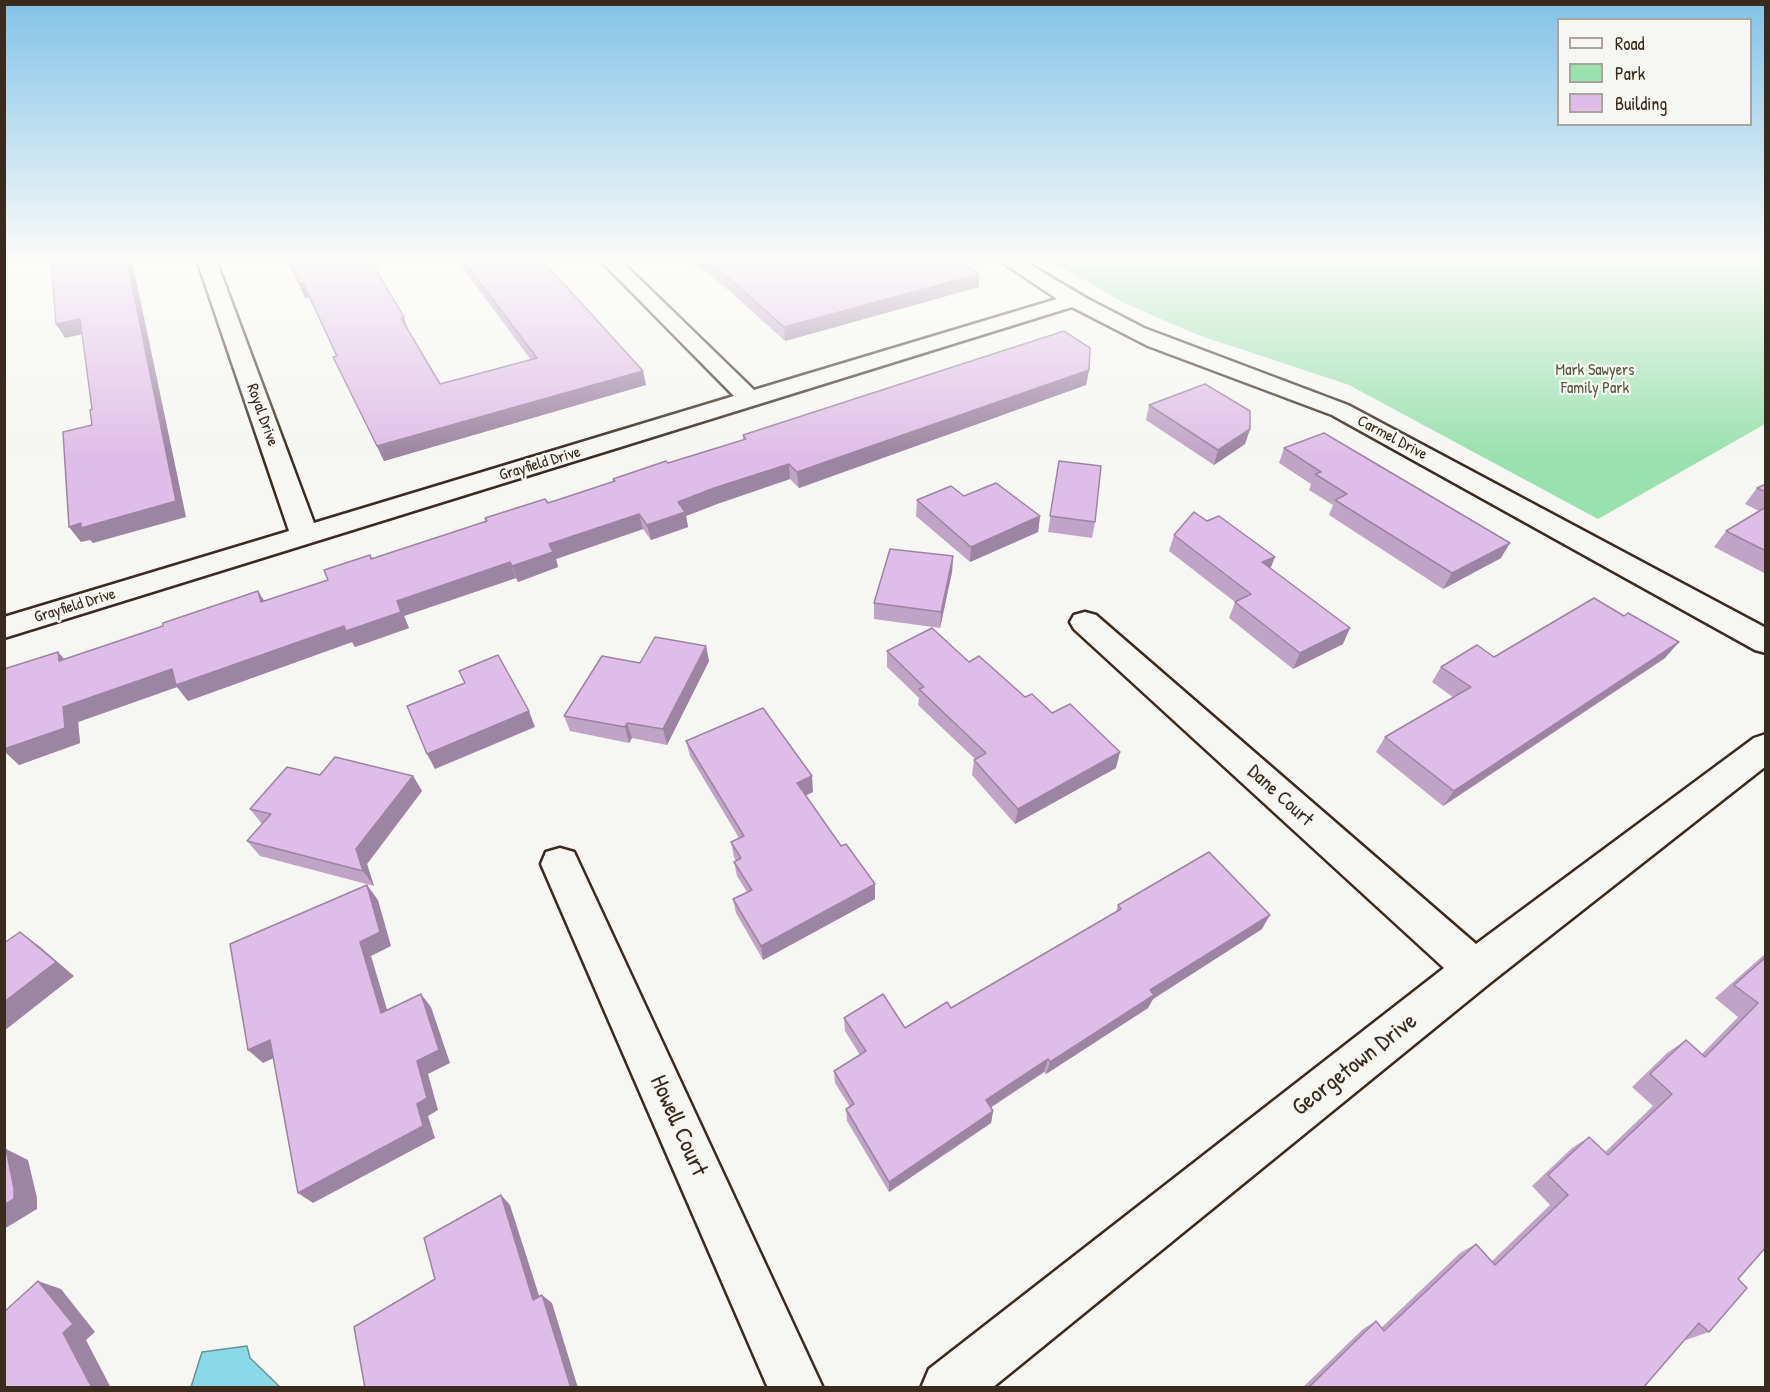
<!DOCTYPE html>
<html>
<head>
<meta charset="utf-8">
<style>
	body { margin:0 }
	#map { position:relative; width:1770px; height:1392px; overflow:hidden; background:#f6f6f2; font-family:"Patrick Hand",sans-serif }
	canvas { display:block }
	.frame { position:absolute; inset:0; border:6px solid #3b2a1e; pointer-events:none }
	.legend { position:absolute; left:1557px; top:18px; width:195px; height:108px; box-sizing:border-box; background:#f6f6f2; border:2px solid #aba49d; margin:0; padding:8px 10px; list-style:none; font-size:18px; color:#3b2a1e }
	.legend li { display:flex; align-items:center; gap:12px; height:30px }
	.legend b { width:30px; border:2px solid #aba49d }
</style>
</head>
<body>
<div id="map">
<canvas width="1770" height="1392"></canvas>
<div class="frame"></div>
<ul class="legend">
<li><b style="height:8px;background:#f6f6f2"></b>Road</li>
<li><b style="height:16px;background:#9be1ae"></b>Park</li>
<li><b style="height:16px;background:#e0bde8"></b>Building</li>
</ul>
</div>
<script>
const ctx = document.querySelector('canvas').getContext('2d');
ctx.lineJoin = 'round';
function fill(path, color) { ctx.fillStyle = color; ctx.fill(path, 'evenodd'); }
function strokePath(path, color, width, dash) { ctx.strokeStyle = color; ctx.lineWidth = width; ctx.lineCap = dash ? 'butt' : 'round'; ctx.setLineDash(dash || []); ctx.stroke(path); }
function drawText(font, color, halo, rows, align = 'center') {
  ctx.font = font + ' "Patrick Hand",sans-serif'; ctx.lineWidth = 4.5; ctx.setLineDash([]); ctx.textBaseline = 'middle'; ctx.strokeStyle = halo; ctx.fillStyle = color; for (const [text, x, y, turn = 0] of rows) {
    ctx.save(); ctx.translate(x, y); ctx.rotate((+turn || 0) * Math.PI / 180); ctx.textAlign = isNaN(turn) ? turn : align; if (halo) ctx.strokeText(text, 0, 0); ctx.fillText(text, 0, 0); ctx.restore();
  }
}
const green = new Path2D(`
	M1049 260H1765V424L1598 519 1349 385 1198 335 1124 303Z`);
const water = new Path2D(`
	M247 1346 250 1358 280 1387H191L202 1352Z`);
const minor = new Path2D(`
	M197 260H216L314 523 734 396 600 260H620L754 390 1057 299 999 260H1022L1088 299 1144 328 1348 405 1766 628V653L1755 650 1332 415 1148 346 1072 307 4 638V617L289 531Z
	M1085 612 1096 615 1476 944 1754 738 1766 734V766L1490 983 992 1388H921L929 1369 1444 968 1074 629 1070 622 1074 615Z
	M560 848 574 852 823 1388H768L541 864 546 852Z`);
const wall = new Path2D(`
	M288 260 409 332 440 384 531 360 457 260H542L643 371 646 385 384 461 340 371 333 357 336 356 309 297 305 298Z
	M689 260H958L979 287 785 341 733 294 702 269H700Z
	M1089 370 1086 385 799 488 790 479 717 504 686 516 688 527 651 540 643 529 556 559 558 567 518 582 516 578 404 616 409 628 355 647 352 642 188 701 177 687 78 722 80 743 19 765 4 751V669L64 659 264 601 328 580 371 559 486 522 485 518 548 503 613 482V479L668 463 743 440V435Z
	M1149 405 1250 429 1245 444 1214 465 1146 420Z
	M1284 448 1501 558 1443 589 1329 515 1333 505 1309 490 1311 484 1279 463Z
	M1059 461 1095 522 1092 538 1048 532Z
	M1766 484V574L1714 547 1726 531 1759 511 1745 504 1757 488Z
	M964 496 1040 516 1038 532 970 562 916 516 917 500Z
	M1174 535 1271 569 1343 644 1293 669 1229 618 1235 602 1169 551Z
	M953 556 952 572 940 628 874 619V603Z
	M1624 616 1665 658 1443 806 1376 752 1385 737 1453 697 1432 682 1441 667 1494 657Z
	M706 646 709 661 667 745 632 738 629 743 570 731 564 716 640 663Z
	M887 651 969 662 1025 697 1052 713 1116 768 1015 824 972 775 974 760 975 759 918 705 919 698 887 667Z
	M686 741 813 792 805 795 875 899 763 960 736 913 733 899 747 892 737 876 734 862 736 861 734 857 731 842 739 838 690 756Z
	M320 775 413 776 422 791 367 864 374 886 260 856 247 841 262 824 250 809Z
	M1118 905 1262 929 1153 999 1148 1008 1046 1074 1044 1072 991 1107 993 1111 991 1123 889 1192 847 1121 846 1109 850 1107 835 1083 834 1071 860 1055 845 1031 844 1018 905 1028 951 1008 1116 912Z
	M1766 953V1247L1738 1279 1709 1332 1686 1340 1685 1339 1643 1388H1302L1363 1329 1376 1321 1381 1328 1460 1253 1476 1244 1492 1261 1550 1205 1532 1186 1572 1148 1589 1137 1605 1152 1653 1106 1632 1087 1667 1053 1686 1040 1702 1054 1738 1017 1715 998Z`);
const shadedWall = new Path2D(`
	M127 260H132L186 517 93 543 90 540 81 542 69 527 81 523Z
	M698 260H701L702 269H700Z
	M979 274V287L785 341 784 327Z
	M303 283 309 297 305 298 299 284Z
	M404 317 409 332H406L401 318Z
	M80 319 89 333 65 338 56 324Z
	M1089 370 1086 385 799 488 797 472Z
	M643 371 646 385 384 461 377 446Z
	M1250 429 1245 444 1214 465 1218 450Z
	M789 464 790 479 717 504 686 516 688 527 651 540 647 525 678 502 714 488Z
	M639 514 643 529 556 559 558 567 518 582 512 566 549 544Z
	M1040 516 1038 532 970 562 971 547Z
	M1510 543 1501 558 1443 589 1452 573Z
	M953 556 952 572 940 628 941 612Z
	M1275 557 1269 572 1262 562Z
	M510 562 516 578 404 616 409 628 355 647 352 642 188 701 177 687 78 722 80 743 19 765 4 751V749L63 707 172 669 397 601Z
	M258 591 268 607 261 602Z
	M1350 628 1343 644 1293 669 1300 653Z
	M1679 642 1665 658 1443 806 1454 791Z
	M706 646 709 661 667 745 663 729Z
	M58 652 72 668 59 661Z
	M529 711 535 727 435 769 427 754Z
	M627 723 632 738 629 743 625 727Z
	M1120 752 1116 768 1015 824 1018 809Z
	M413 776 422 791 367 864 374 886 363 871 356 849Z
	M812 776 813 792 799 799 797 783Z
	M875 884V899L763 960 761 946Z
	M367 885 378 900 391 946 371 956 392 1026 381 1013 360 942Z
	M1270 915 1262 929 1153 999 1148 1008 1046 1074 1050 1062 1150 990Z
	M20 932 39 946 74 976 4 1031V1002Z
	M421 994 431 1007 450 1063 428 1074 438 1110 428 1116 435 1138 313 1203 298 1193 417 1104V1061Z
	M270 1040 284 1053 263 1063 248 1050Z
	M1048 1059 1044 1072 984 1112 986 1100Z
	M993 1111 991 1123 889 1192V1182Z
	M6 1149 28 1160 37 1198V1209L4 1229Z
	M501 1195 510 1205 543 1308 533 1300Z
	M38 1281 61 1289 95 1332 86 1340 111 1388H92L63 1333Z
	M542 1295 552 1303 578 1388H571Z`);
const building = new Path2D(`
	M51 260H127L176 501 81 528V523L69 527 63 432 92 425 90 410 92 409 80 319 56 324Z
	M288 260H370L404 317 401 318 440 384 537 358 463 260H542L643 371 377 446 333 357 337 356 303 283 299 284Z
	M706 260H958L979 274 784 327 731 280Z
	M1064 331 1090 348 1089 370 797 472 789 464 714 488 678 502 685 512 647 525 639 514 549 544 553 552 512 566 510 562 397 601 401 612 346 631 344 626 176 685 172 669 63 707 65 728 4 749V669L58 652 59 661 163 626V623L258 591 261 602 328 580 324 570 370 555 371 559 487 521 485 518 545 499 548 503 615 481 613 479 666 461 668 463 746 439 743 435Z
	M1205 384 1250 411V429L1218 450 1149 405Z
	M1324 433 1510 543 1452 573 1335 500 1347 494 1315 474 1321 472 1284 448Z
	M1059 461 1101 466 1095 522 1050 516Z
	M996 483 1040 516 971 547 917 500 951 486 964 496Z
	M1766 484V492L1757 488Z
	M1766 507V551L1726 531Z
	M1194 512 1207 521 1219 516 1275 557 1262 562 1350 628 1300 653 1235 602 1251 594 1174 535Z
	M890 549 953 556 941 612 874 603Z
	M1594 598 1624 616 1628 613 1679 642 1454 791 1385 737 1471 687 1441 667 1477 645 1494 657Z
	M932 628 969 662 979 656 1025 697 1032 694 1052 713 1070 704 1120 752 1018 809 974 760 986 753 919 689 924 687 887 651Z
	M655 637 706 646 663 729 627 723 625 727 564 716 602 656 640 663Z
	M498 655 529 711 427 754 407 706 465 683 459 671Z
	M763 708 812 776 797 783 841 846 846 844 875 884 761 946 733 899 752 890 734 862 741 858 731 842 744 836 686 741Z
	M335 757 413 776 356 849 363 871 247 841 271 814 250 809 287 767 320 775Z
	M1209 852 1270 915 1150 990 1154 995 1050 1062 1048 1059 986 1100 993 1111 889 1182 846 1109 854 1104 834 1071 866 1051 844 1018 883 994 905 1028 947 1002 951 1008 1121 909 1118 905Z
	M367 885 380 932 360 942 381 1013 421 994 439 1050 417 1061 427 1098 417 1104 423 1126 298 1193 270 1040 248 1050 230 944Z
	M20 932 56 962 4 1002V943Z
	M1766 957V1247L1738 1279 1747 1288 1709 1332 1699 1323 1643 1388H1308L1376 1321 1384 1331 1476 1244 1495 1265 1568 1195 1548 1175 1589 1137 1608 1155 1672 1094 1650 1074 1686 1040 1705 1057 1758 1003 1734 985Z
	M4 1149H6L14 1188V1199L4 1205Z
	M501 1195 533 1300 542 1295 571 1388H365L354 1327 435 1279 424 1238Z
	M38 1281 73 1324 63 1333 92 1388H4V1312Z`);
const farParknames = [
	["Mark Sawyers",1595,371],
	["Family Park",1595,389]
];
const farStreetnames = [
	["Royal Drive",262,415,70],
	["Carmel Drive",1392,438,28],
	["Grayfield Drive",540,464,-17],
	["Grayfield Drive",75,606,-17]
];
const streetNames = [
	["Dane Court",1280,796,42]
];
const nearStreetnames = [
	["Georgetown Drive",1355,1065,-38],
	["Howell Court",678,1126,66]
];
fill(green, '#9be1ae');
fill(water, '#8ad9e8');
strokePath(water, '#6a9397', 1.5);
strokePath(minor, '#3b2a1e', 5);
fill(minor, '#f6f6f2');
fill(wall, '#c1a3c8');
fill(shadedWall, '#9d84a2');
fill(building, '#e0bde8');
strokePath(building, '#9d84a2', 1.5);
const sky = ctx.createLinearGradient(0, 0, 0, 455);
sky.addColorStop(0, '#82c3e8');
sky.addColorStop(0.57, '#fbfbf9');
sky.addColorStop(1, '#fbfbf900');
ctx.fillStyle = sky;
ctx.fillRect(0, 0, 1770, 455);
drawText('16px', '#535842', '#f6f6f2', farParknames);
drawText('16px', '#3b2a1e', '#f6f6f2', farStreetnames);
drawText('20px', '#3b2a1e', '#f6f6f2', streetNames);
drawText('24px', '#3b2a1e', '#f6f6f2', nearStreetnames);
</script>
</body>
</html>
